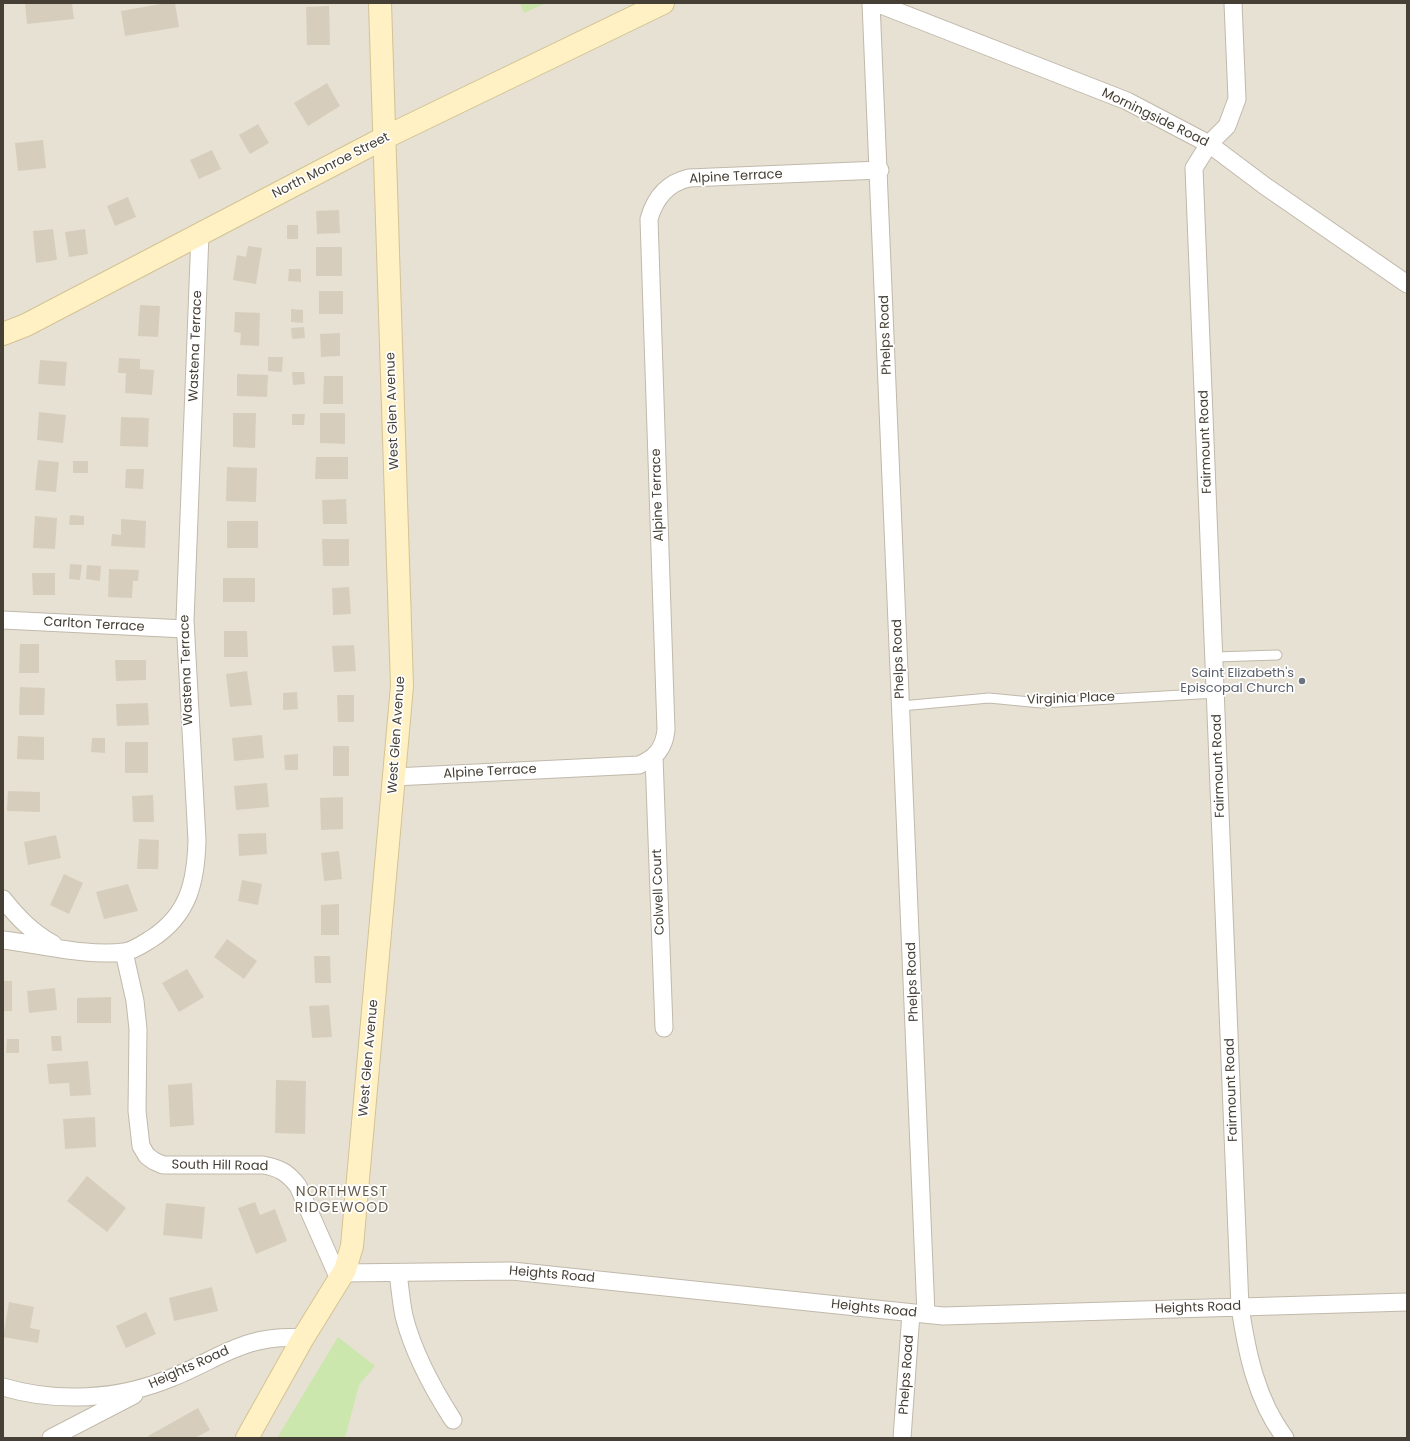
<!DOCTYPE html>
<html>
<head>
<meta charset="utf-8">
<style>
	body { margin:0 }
	#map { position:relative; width:1410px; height:1441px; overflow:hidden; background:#f3efe5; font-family:Poppins,sans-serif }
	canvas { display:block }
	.frame { position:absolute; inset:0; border:4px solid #453f35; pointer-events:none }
</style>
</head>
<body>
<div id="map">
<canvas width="1410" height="1441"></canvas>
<div class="frame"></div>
</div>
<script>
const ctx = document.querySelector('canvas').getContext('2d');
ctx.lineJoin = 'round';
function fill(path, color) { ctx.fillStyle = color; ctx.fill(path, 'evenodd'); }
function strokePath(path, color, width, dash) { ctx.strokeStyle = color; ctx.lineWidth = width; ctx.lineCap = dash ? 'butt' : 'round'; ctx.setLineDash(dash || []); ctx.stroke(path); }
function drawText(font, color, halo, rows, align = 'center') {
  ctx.font = font + ' Poppins,sans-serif'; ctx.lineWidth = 3.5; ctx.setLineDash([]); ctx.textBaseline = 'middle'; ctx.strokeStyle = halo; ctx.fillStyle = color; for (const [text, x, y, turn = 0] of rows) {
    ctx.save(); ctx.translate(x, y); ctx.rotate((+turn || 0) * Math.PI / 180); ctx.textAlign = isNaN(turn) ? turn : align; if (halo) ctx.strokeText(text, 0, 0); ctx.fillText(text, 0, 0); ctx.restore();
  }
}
const residential = new Path2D(`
	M3 3H1407V1438H3Z`);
const green = new Path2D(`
	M520 3H546L524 13Z
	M338 1337 375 1366 359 1385 345 1438H277Z`);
const building = new Path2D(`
	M25 3H72L74 19 27 24Z
	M166 3H175L179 27 125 36 121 11Z
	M329 6 330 45H307L306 7Z
	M327 83 340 106 308 126 294 103Z
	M258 124 269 143 250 154 239 135Z
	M43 140 46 168 18 171 15 143Z
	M212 150 221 169 199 179 190 160Z
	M128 197 136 217 115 226 107 206Z
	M339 210 340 233 317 234 316 211Z
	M287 225H298V239H287Z
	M53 229 57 260 36 263 33 231Z
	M85 229 88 254 69 257 65 232Z
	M248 246 262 248 256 284 233 280 237 255 246 257Z
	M316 247H342V276H316Z
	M289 269H301V282L288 281Z
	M319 291H343V314H319Z
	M140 305 160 306 158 337 138 336Z
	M291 309 303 310V323L291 322Z
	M235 312 260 313 259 346 240 345 241 333 234 332Z
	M304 327 305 338 292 339 291 328Z
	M340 333V356L321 357 320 334Z
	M268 357H283L282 372 268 371Z
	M119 358 140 359V369L154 370 152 395 125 393 126 373H118Z
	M40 360 67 362 65 386 38 384Z
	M292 372H304L305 384 293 385Z
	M237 374 268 375 267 397 237 396Z
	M324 376H343V404H323Z
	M39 412 66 415 63 443 37 440Z
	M233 413H256L255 448 233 447Z
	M320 413H345V444L320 443Z
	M292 414H305L304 425H292Z
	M121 417 149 418 148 447 120 446Z
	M316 457H348V479H315Z
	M38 460 59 462 56 492 35 490Z
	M73 461H88V473H73Z
	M227 467 257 468 256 502 226 501Z
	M126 469H144L143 489 125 488Z
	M346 499 347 524H323L322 500Z
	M70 515 84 516V525H69Z
	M35 516 57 518 55 549 33 548Z
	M121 519 146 521 145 548 111 546 112 534 121 535Z
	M227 521H258V548H227Z
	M322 539H349V566H323Z
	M70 564 82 565 80 580 69 579Z
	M87 565 101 566 100 581 86 579Z
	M109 569 139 570 138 581H133L132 598 108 597Z
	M32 573H55V595H33Z
	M223 578H255V602H223Z
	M349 587 351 614 333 615 332 588Z
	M224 631H247L248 657H224Z
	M20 644H39V673H19Z
	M354 645 356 671 334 672 332 646Z
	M115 660H146V680L116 681Z
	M247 671 252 705 230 707 226 674Z
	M20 687 45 688 44 715H19Z
	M297 692 298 709 283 710V693Z
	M337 695H354V722H338Z
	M148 703 149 725 117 726 116 704Z
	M262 735 264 758 234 761 232 738Z
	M18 736 44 737V760L17 759Z
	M92 738H105V753L91 752Z
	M125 742H148V773H125Z
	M333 746H349V776H333Z
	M298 754V770H285L284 755Z
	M267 783 269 807 236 810 234 786Z
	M8 791 40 792V812L7 811Z
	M153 795 154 822H133L132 796Z
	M343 797V829L321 830 320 798Z
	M266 833 267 854 239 856 238 834Z
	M56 835 61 858 28 865 24 842Z
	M139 839 159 840 158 869H137Z
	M339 851 342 879 324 881 321 853Z
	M64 874 83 883 69 914 50 905Z
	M242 880 262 884 258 905 238 901Z
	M128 884 138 911 104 919 96 892Z
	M339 904V935H321V905Z
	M227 939 257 961 244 979 214 957Z
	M314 956H330L331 983H315Z
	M187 969 204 997 179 1012 162 983Z
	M3 981H12V1011H3Z
	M55 988 57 1010 29 1013 27 991Z
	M111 997V1023H77V998Z
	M329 1005 332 1037 312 1038 309 1006Z
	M51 1036H61L62 1051H52Z
	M7 1039H19V1053H6Z
	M88 1061 91 1095 70 1096 69 1083 49 1084 47 1064Z
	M276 1080 306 1081 305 1134 275 1133Z
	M192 1083 194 1125 170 1127 168 1085Z
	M95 1117 96 1147 65 1149 63 1119Z
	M87 1176 126 1208 107 1232 67 1201Z
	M255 1202 260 1215 275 1209 287 1241 256 1254 238 1208Z
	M166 1203 205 1207 202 1239 163 1235Z
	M212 1287 218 1311 174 1321 169 1298Z
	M9 1302 34 1307 30 1328 40 1330 38 1343 3 1337Z
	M146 1312 156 1334 126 1348 116 1326Z
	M198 1408 210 1430 195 1438H149L148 1436Z`);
const lane = new Path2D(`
	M1215 657 1277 655
	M901 706 989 698 1041 703 1217 693`);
const street = new Path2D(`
	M871 3 926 1314
	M876 3 1127 101 1209 144 1265 186 1407 284
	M1233 3 1237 99 1227 126 1209 144 1194 168 1240 1307C1247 1353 1256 1399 1285 1438
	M3 620 185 629
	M654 757 664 1028
	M394 777 639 765C656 758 664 748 666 730L649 219C655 198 667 183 689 178L880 170
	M3 899C18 918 32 932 53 944
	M3 940C39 944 88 957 124 952 133 951 143 944 151 939 189 915 196 881 197 840L185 620 200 234
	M124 952 135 1001 138 1029 137 1111 141 1146 147 1156 154 1161 163 1165H263C280 1168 288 1173 298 1186L339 1279
	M343 1273 512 1271 943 1316 1407 1302
	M398 1273C400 1287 401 1302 404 1316 413 1352 433 1389 453 1420
	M3 1387C57 1403 118 1400 171 1378 221 1358 244 1334 303 1338
	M51 1438 134 1395
	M902 1438 911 1313`);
const secondary = new Path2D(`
	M3 334 26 325 384 138 663 3
	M247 1438 303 1338 345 1270 352 1246 402 686 380 3`);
const markers = [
	[1302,681,4,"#6b7280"]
];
const streetNames = [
	["Morningside Road",1155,118,26],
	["North Monroe Street",331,166,-27],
	["Alpine Terrace",736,177,-3],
	["Phelps Road",886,335,-92],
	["Wastena Terrace",196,346,-88],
	["West Glen Avenue",393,411,-92],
	["Fairmount Road",1206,442,-92],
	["Alpine Terrace",658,495,-92],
	["Carlton Terrace",94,625,3],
	["Phelps Road",899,659,-92],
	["Wastena Terrace",187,670,-92],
	["Virginia Place",1071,699,-2],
	["West Glen Avenue",397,735,-86],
	["Fairmount Road",1219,766,-92],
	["Alpine Terrace",490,772,-3],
	["Colwell Court",659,892,-92],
	["Phelps Road",913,982,-92],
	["West Glen Avenue",369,1058,-85],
	["Fairmount Road",1232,1090,-92],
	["South Hill Road",220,1166,1],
	["Heights Road",552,1275,5],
	["Heights Road",1198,1308,-2],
	["Heights Road",874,1309,6],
	["Heights Road",189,1368,-24],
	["Phelps Road",907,1375,-86]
];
const worshipNames = [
	["Saint Elizabeth's",1294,674],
	["Episcopal Church",1294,689]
];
const neighbourhoodNames = [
	["NORTHWEST",342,1192],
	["RIDGEWOOD",342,1208]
];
fill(residential, '#e7e1d3');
fill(green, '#cce7ad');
fill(building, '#d7cdbd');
strokePath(lane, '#c1b9ab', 11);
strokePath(street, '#c1b9ab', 19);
strokePath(secondary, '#d3c395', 24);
strokePath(lane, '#fff', 9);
strokePath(street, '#fff', 17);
strokePath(secondary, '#fff1c3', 22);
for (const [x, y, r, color] of markers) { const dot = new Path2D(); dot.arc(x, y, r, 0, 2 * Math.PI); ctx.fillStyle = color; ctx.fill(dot); strokePath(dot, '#fff', 1.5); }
drawText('13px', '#453f35', '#fff', streetNames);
drawText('13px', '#5b616d', '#fff', worshipNames, 'right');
ctx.letterSpacing = '1px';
drawText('14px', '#685d4c', '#fff', neighbourhoodNames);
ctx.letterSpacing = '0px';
</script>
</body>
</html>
